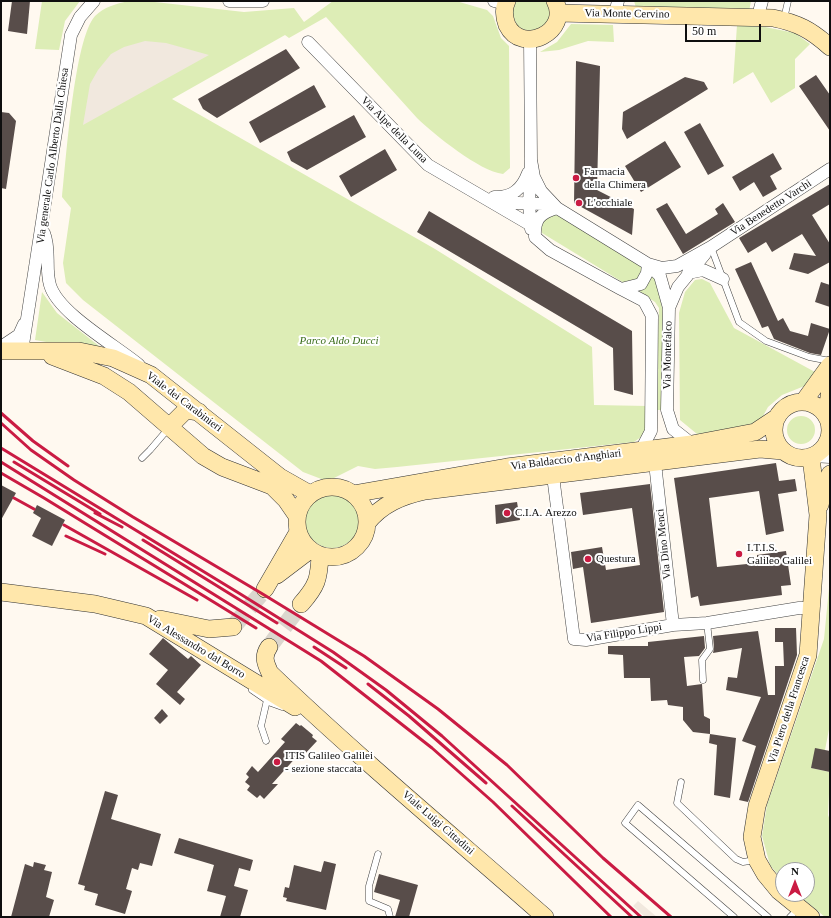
<!DOCTYPE html>
<html>
<head>
<meta charset="utf-8">
<style>
	body { margin:0 }
	#map { position:relative; width:831px; height:918px; overflow:hidden; background:#fff9f0; font-family:"Times New Roman",serif }
	canvas { display:block }
	.frame { position:absolute; inset:0; border:2px solid #0f0f0f; pointer-events:none }
	.north { position:absolute; left:775px; top:862px; width:40px; height:40px; box-sizing:border-box; background:#fff; border:1px solid #9f9f9f; border-radius:50%; rotate:0deg; font-size:11px; font-weight:700; line-height:16px; text-align:center; color:#0f0f0f }
	.north::after { content:''; display:block; margin:auto; width:14px; height:18px; background:#ca1b43; clip-path:polygon(50% 0,100% 100%,50% 72%,0 100%) }
	.scale { position:absolute; left:685px; top:24px; width:76px; height:18px; box-sizing:border-box; border:2px solid #0f0f0f; border-top:0; padding-left:5px; font-size:12px; line-height:14px; white-space:nowrap; color:#0f0f0f; -webkit-text-stroke:3px #fff; paint-order:stroke }
</style>
</head>
<body>
<div id="map">
<canvas width="831" height="918"></canvas>
<div class="frame"></div>
<div class="north">N</div>
<div class="scale">50 m</div>
</div>
<script>
const ctx = document.querySelector('canvas').getContext('2d');
ctx.lineJoin = 'round';
function fill(path, color) { ctx.fillStyle = color; ctx.fill(path, 'evenodd'); }
function strokePath(path, color, width, dash) { ctx.strokeStyle = color; ctx.lineWidth = width; ctx.lineCap = dash ? 'butt' : 'round'; ctx.setLineDash(dash || []); ctx.stroke(path); }
function drawText(font, color, halo, rows, align = 'center') {
  ctx.font = font + ' "Times New Roman",serif'; ctx.lineWidth = 4; ctx.setLineDash([]); ctx.textBaseline = 'middle'; ctx.strokeStyle = halo; ctx.fillStyle = color; for (const [text, x, y, turn = 0] of rows) {
    ctx.save(); ctx.translate(x, y); ctx.rotate((+turn || 0) * Math.PI / 180); ctx.textAlign = isNaN(turn) ? turn : align; if (halo) ctx.strokeText(text, 0, 0); ctx.fillText(text, 0, 0); ctx.restore();
  }
}
const green = new Path2D(`
	M42 1H80L65 21 59 50 35 49Z
	M128 1H146L244 12 294 8 304 22 333 1H456L487 10 493 16 501 38 509 46 510 168 503 174C479 171 435 135 417 118L326 17 289 38 285 35 172 99 435 249 592 347 594 405 648 406V432L634 442 397 467 375 469 358 466 330 480H324L303 472 83 300 66 283 63 263 71 208 62 197C66 162 74 39 95 16 104 7 116 4 128 1Z
	M516 1H548L551 8 547 26 530 32 518 27 512 14Z
	M634 1H751L749 12 637 11Z
	M571 24 613 25 614 42 588 41 559 50 540 52 557 42Z
	M737 25 765 27 795 33 810 44 795 59V88L771 103 753 72 733 84Z
	M550 214 559 216 638 262 642 268 641 277 633 284 624 283 542 233 541 225 545 217Z
	M650 271C671 298 662 374 662 410H656L659 308 655 302 637 290Z
	M702 279 710 283 734 328 815 372 807 385 782 395 768 407 763 416 750 427 697 434 680 420 679 313 685 292 695 280Z
	M42 292 57 313 108 353 35 340Z
	M787 430a14 14 0 1 1 28 0a14 14 0 1 1-28 0Z
	M305 521a27 27 0 1 1 54 0a27 27 0 1 1-54 0Z
	M830 578V724L825 750 811 768 830 772 828 815 830 820V917H825L797 894H807V870H783V881L770 865 762 836 767 805 824 639Z`);
const plaza = new Path2D(`
	M145 41 166 43 209 55 83 125 90 84 98 70 111 54 124 47Z
	M638 901 657 917H645L633 906Z`);
const building = new Path2D(`
	M12 1H30L27 34 8 31Z
	M286 49 300 68 217 118 203 109 198 99Z
	M576 61 600 66 597 190 634 209 632 235 574 203Z
	M816 75 830 95V131L799 86Z
	M685 77 704 82 708 89 627 139 622 129 623 112Z
	M314 85 326 107 260 143 249 122Z
	M1 112 9 113 16 121 6 189 1 188Z
	M354 115 366 137 307 170 291 161 287 152Z
	M700 123 724 166 708 175 684 132Z
	M665 141 681 167 641 192 625 166Z
	M385 149 397 170 351 197 339 176Z
	M773 153 782 169 770 176 777 189 763 197 754 182 740 191 732 177Z
	M830 184V204L812 215 830 244V262L808 274 789 269 794 253 816 256 802 234 772 252 766 242 748 253 739 238Z
	M667 203 686 234 718 214 715 209 723 203 735 222 683 254 656 209Z
	M429 211 632 331 633 395 614 390 613 348 417 232Z
	M751 262 778 321 783 318 790 331 808 336 811 323 830 329 821 355 810 353 774 339 768 326 762 328 735 269Z
	M821 282 830 285V307L815 302Z
	M776 463 779 481 795 479 797 491 778 494 784 531 766 535 759 491 709 498 717 567 757 563V555L786 551 791 585 781 586 782 595 700 606 698 596 691 598 674 478Z
	M650 484 664 612 591 623 583 567 573 569 571 552 602 547 606 570 640 565 632 508 583 515 580 493Z
	M1 485 16 493 1 520Z
	M517 502 520 520 496 524 495 505Z
	M37 505 65 520 52 546 32 536 41 518 33 513Z
	M775 628H796L797 655 748 802 739 800 756 746 742 741 761 697 726 690 728 677 737 678 742 648 713 653 714 648 713 636 758 631 768 695H775V666H784L783 642H775Z
	M704 636 705 648 699 656 684 657 687 686 702 684 704 716 710 719V734L693 732 683 720V707L668 705 667 700 651 701 650 678H624L623 655 608 654V646H648V642Z
	M163 638 188 659 191 656 201 665 177 692 185 699 180 705 156 684 168 670 149 654Z
	M162 709 168 716 160 724 154 718Z
	M296 723 300 726 301 725 313 735 312 737 317 741 302 757 299 754 272 784H278L264 799 260 795 257 798 247 790 250 786 245 782 249 777 246 774 252 766 258 772 285 742 281 739Z
	M710 734 736 738 730 798 714 795 717 745 709 743Z
	M815 748 830 751V772L811 768Z
	M105 791 118 795 111 819 161 834 152 866 140 863 138 870 132 868 126 889 132 891 125 914 95 905 98 894 84 890 85 886 78 884Z
	M179 838 253 860 250 871 239 868 234 886 248 890 240 917H220L226 896 207 891 214 865 174 853Z
	M324 861 336 864 326 910 286 901 287 898 283 897 285 887 289 888 294 865 321 872Z
	M34 862 46 865 44 870 52 872 46 897 54 900 49 917H11L25 864 33 867Z
	M379 874 418 885 409 917H395L400 900 374 892Z`);
const secondaryTunnel = new Path2D(`
	M233 627 265 589
	M269 647 301 604`);
const lane = new Path2D(`
	M784 19 788 1
	M711 247 739 322 766 341 809 357 830 361
	M142 458 150 450 168 429
	M703 680 702 660 710 649 707 623
	M252 690 271 703 282 707
	M266 741 261 726 267 700
	M681 782 677 803 736 859 743 862 756 860
	M378 854 369 886V901L388 909 390 917
	M734 917 625 823 638 805 768 917
	M790 917 798 909`);
const street = new Path2D(`
	M229 1H263
	M494 1 506 4
	M615 14 618 1
	M758 16 762 1
	M530 40 531 160 529 204 531 229
	M308 42 428 165 529 224
	M531 160 534 177 541 191 557 208 648 264 647 273 641 284 621 289 550 250 535 237C534 219 540 213 557 208
	M494 197C512 198 522 189 528 173
	M494 202 543 204 557 208
	M44 233C51 250 45 268 50 285 58 313 115 345 139 365
	M648 264 662 268 677 266 711 247 830 169
	M649 265 660 276 669 308 667 410 673 429 692 444
	M688 273 703 270 723 279
	M621 289 644 301 652 316 651 431 641 450
	M669 308 678 287 705 254
	M1 347 19 335 24 324
	M22 351 71 35 80 17 94 1
	M812 456 830 457
	M655 463 673 625
	M553 476 574 639 586 640 673 625 707 623 799 608H812`);
const secondary = new Path2D(`
	M507 1C503 9 504 17 507 25 522 56 571 31 555 1
	M558 13 773 18C798 23 811 30 830 47
	M1 351H79L113 358 151 375 280 477 310 494
	M52 356 104 376 129 392 203 456 222 467 272 486 286 500 297 516
	M804 401 830 365
	M774 430a28 28 0 1 1 56 0a28 28 0 1 1-56 0Z
	M827 416 830 387
	M169 427 186 410 199 412
	M297 522a35 35 0 1 1 70 0a35 35 0 1 1-70 0Z
	M353 494 507 467 692 444 755 432 776 418
	M820 505 824 489 830 474
	M367 523C382 504 402 496 425 491L760 449 783 451
	M277 575 310 550
	M265 589 298 532
	M1 592 95 604 146 616 295 707
	M301 604C317 586 319 579 320 555
	M160 619 209 629 233 627
	M269 647C262 657 266 664 270 673 359 758 453 836 545 917
	M811 917 779 891 765 874 757 860 752 837 757 806 808 655 818 515 812 466V456`);
const rail = new Path2D(`
	M1 413 33 441 68 466
	M1 423 31 450 74 480 133 517 261 593 364 656 438 709 507 765 603 858 671 917
	M1 448 242 595 333 652 386 690 442 736 641 917
	M1 462 321 661 432 748 493 802 611 917
	M14 462 100 514
	M1 473 44 498 256 628
	M14 498 34 509
	M95 513 122 527
	M64 525 197 600
	M66 536 105 554
	M143 540 277 623
	M314 647 346 668
	M368 684 409 716 486 783
	M512 806 632 917`);
const markers = [
	[576,178,4,"#ca1b43"],
	[579,203,4,"#ca1b43"],
	[507,513,4,"#ca1b43"],
	[739,554,4,"#ca1b43"],
	[588,559,4,"#ca1b43"],
	[277,762,4,"#ca1b43"]
];
const streetNames = [
	["Via Monte Cervino",627,14,1],
	["Via Alpe della Luna",394,130,45],
	["Via generale Carlo Alberto Dalla Chiesa",53,156,-82],
	["Via Benedetto Varchi",771,208,-33],
	["Via Montefalco",668,355,-89],
	["Viale dei Carabinieri",184,402,37],
	["Via Baldaccio d'Anghiari",566,460,-7],
	["Via Dino Menci",664,544,-96],
	["Via Filippo Lippi",624,633,-9],
	["Via Alessandro dal Borro",196,647,31],
	["Via Piero della Francesca",789,710,-72],
	["Viale Luigi Cittadini",438,823,41]
];
const poiNames = [
	["Farmacia",584,172],
	["della Chimera",584,185],
	["L'occhiale",587,203],
	["C.I.A. Arezzo",515,513],
	["I.T.I.S.",747,548],
	["Galileo Galilei",747,561],
	["Questura",596,559],
	["ITIS Galileo Galilei",285,756],
	["- sezione staccata",285,769]
];
const parkNames = [
	["Parco Aldo Ducci",339,341]
];
fill(green, '#ddedb6');
fill(plaza, '#f1e8de');
fill(building, '#584d4a');
strokePath(secondaryTunnel, '#dbd6ce', 17, [17, 8]);
strokePath(lane, '#424242', 7);
strokePath(street, '#424242', 13);
strokePath(secondary, '#313131', 18);
strokePath(lane, '#fff', 6);
strokePath(street, '#fff', 12);
strokePath(secondary, '#ffe7ab', 17);
strokePath(rail, '#ca1b43', 3);
for (const [x, y, r, color] of markers) { const dot = new Path2D(); dot.arc(x, y, r, 0, 2 * Math.PI); ctx.fillStyle = color; ctx.fill(dot); strokePath(dot, '#fff', 1.5); }
drawText('11px', '#0f0f0f', '#fff', streetNames);
drawText('11px', '#0f0f0f', '#fff', poiNames, 'left');
drawText('italic 11px', '#396c19', '#fff', parkNames);
</script>
</body>
</html>
